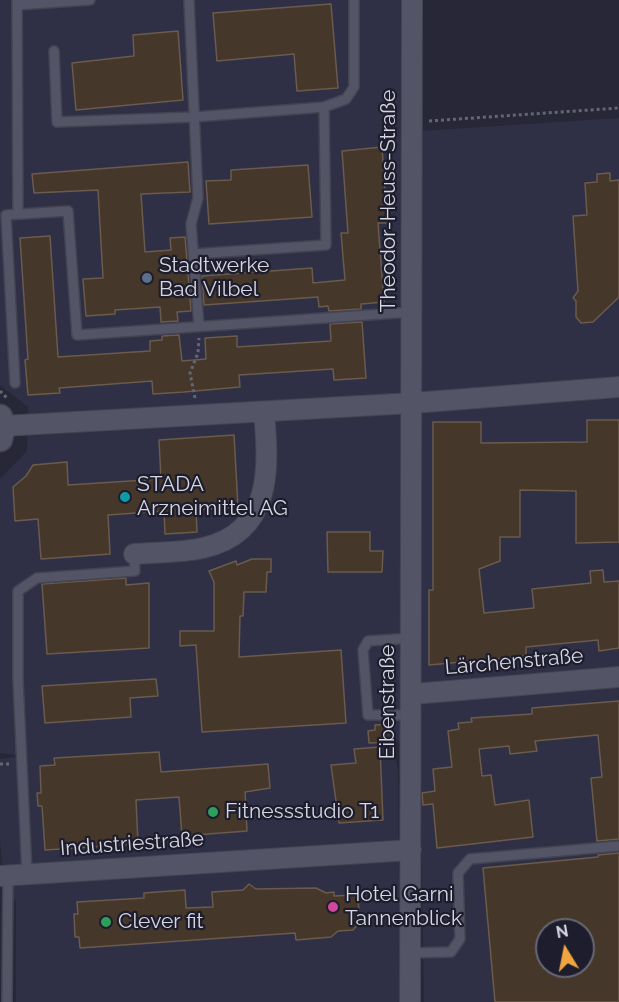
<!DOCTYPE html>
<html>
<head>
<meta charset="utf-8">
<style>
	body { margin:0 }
	#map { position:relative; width:619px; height:1002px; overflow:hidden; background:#272737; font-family:Raleway,sans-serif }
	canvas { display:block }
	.north { position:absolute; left:535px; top:918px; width:60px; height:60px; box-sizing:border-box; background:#1d1d2d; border:2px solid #676775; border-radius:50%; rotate:350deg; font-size:16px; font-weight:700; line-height:24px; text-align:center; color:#d5d6e1 }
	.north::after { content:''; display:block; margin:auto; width:21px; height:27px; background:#f1a540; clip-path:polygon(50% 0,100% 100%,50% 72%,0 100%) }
</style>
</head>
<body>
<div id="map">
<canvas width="619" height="1002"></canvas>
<div class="north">N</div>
</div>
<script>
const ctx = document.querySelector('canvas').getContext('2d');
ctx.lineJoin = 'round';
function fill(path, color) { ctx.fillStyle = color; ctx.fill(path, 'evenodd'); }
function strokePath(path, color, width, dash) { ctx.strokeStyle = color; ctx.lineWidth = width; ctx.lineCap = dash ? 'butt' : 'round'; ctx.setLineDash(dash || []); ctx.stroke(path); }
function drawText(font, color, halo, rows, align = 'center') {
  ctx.font = font + ' Raleway,sans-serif'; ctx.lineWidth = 4.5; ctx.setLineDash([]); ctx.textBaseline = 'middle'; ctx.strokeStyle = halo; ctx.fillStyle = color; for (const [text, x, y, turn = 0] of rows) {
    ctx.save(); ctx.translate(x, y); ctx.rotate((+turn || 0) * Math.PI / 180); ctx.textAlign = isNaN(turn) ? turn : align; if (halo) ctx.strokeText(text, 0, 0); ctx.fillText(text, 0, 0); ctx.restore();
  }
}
const built = new Path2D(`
	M0 0H405L406 132 619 118V1002H424L420 740 391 742 398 770 400 1002H16V902L4 885 0 840V759L25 756 0 753V479L27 451 28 407 0 385ZM547 930H583V966H547Z`);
const building = new Path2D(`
	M331 4 338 88 297 91 294 54 217 61 213 13Z
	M178 31 183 100 76 110 72 63 134 56 133 35Z
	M382 147 387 223H378L384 302 361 304V309L329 311 328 306 319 307 318 297 204 305 202 276 312 268 313 283 345 280 341 233H348L342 151Z
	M188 162 190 192 141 194 145 252 171 250 170 238 185 237 191 311 177 312 178 321 161 322 160 307 115 310V314L86 316 83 279 103 278 98 190 34 193 32 174Z
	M308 165 312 217 209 224 206 181 231 180V170Z
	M610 173V181L619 180V297L593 322 581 323 576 317V301L573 298 578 291 573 216 587 215 585 183 597 182V174Z
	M50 236 58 357 150 351V341L162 340V336L179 335 182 361 206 359 205 338 237 336V347L331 341 330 324 362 322 366 378 334 380 333 369 239 375 240 387 184 392 153 394 152 381 59 388 60 393 28 395 25 360 28 359 20 238Z
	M587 420H619V542L576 543V491L520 490V537H500V561L479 569 484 613 534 608 532 589 591 583 590 571 603 570 604 582 619 581V648L599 651 598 640 526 647V656L429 665V590H433V422H481V443L587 442Z
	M234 435 238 507 196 510 197 532 165 534 164 511 108 515 110 554 41 559 38 519 15 521 13 487 26 476 33 465 67 462 68 485 161 479 159 440Z
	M327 532H370V551H383L382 572H328Z
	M252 559H271V572H267L266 592H244L243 616H240L239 657 341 650 346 723 202 732 196 645 180 646V631H214V582L209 571 236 561 237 565Z
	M126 578V585L149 583V648L47 654 42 584Z
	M156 679 158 696 130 698 131 717 45 723 42 686Z
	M619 701V839L597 841 591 778 602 777 598 735 535 741 537 751 510 754 509 746 479 749 482 776 491 775 495 805 529 800 533 837 437 848 433 804 423 805 422 793 435 791 433 769 452 767 448 731 459 729 458 723 472 722 471 718 532 714V708Z
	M392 724 391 742 369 743 368 731 375 730V725Z
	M380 747 383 820 339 823 331 765 356 763 354 749Z
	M159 752 161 772 268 764 270 788 245 792 247 831 182 836 179 797 136 800 138 844 45 850 42 806H38L37 793H41L40 766 55 765 54 758Z
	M619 853V1002H495L483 868 598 857V855ZM547 930H583V966H547Z
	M249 884 256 889 316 888 326 893 334 892V896L354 895 358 899 360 922 353 930 338 931 331 937 296 940 295 933 80 948 79 937H75L74 914H78L77 902 144 898V893L185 890 186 908 213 907 212 892 243 890Z`);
const path = new Path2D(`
	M429 121 619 108
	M0 391 7 398
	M195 398 190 373 198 353 199 338
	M0 764H10`);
const service = new Path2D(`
	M17 0 18 214
	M189 0 198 198 191 224 199 326
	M17 5 90 0
	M54 51 57 122 194 117 324 107
	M193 254 326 245 324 107 346 99 354 87V0
	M15 383 6 215 68 211 77 335 412 312
	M412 638 368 641 363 650 368 715H412
	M27 874 18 680V591L37 578 135 571 134 554
	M410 953 451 952 460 939 458 873 470 859 619 846
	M7 1002 8 875`);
const minor = new Path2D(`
	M3 426 413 403 619 387
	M134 554C157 552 181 553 203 548 273 532 269 468 264 412
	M413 694 619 677
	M0 876 411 850
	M410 1002 412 0`);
const tertiary = new Path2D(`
	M0 417 3 426 0 439`);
const markers = [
	[147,278,6,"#5c6f8a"],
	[125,497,6,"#0f9aa8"],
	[213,812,6,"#2e9e5b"],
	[333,907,6,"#d1479c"],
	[106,922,6,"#2e9e5b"]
];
const streetNames = [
	["Theodor-Heuss-Straße",389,201,-90],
	["Lärchenstraße",514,662,-5],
	["Eibenstraße",388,702,-90],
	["Industriestraße",132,844,-4]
];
const poiNames = [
	["Stadtwerke",159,266],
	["Bad Vilbel",159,290],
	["STADA",137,485],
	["Arzneimittel AG",137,509],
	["Fitnessstudio T1",225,812],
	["Hotel Garni",345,895],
	["Tannenblick",345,919],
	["Clever fit",118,922]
];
fill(built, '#2f3046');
fill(building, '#453729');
strokePath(building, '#6a5b4d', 1.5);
strokePath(service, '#434351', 12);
strokePath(minor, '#434351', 22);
strokePath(tertiary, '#434351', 27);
strokePath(path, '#656674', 3, [3, 3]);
strokePath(service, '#535466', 9);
strokePath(minor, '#535466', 20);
strokePath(tertiary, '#535466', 24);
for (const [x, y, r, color] of markers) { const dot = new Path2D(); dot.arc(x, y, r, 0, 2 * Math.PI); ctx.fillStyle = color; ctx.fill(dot); strokePath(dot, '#1d1d2d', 2); }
drawText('21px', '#d5d6e1', '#1d1d2d', streetNames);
drawText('21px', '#d5d6e1', '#1d1d2d', poiNames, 'left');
</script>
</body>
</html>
